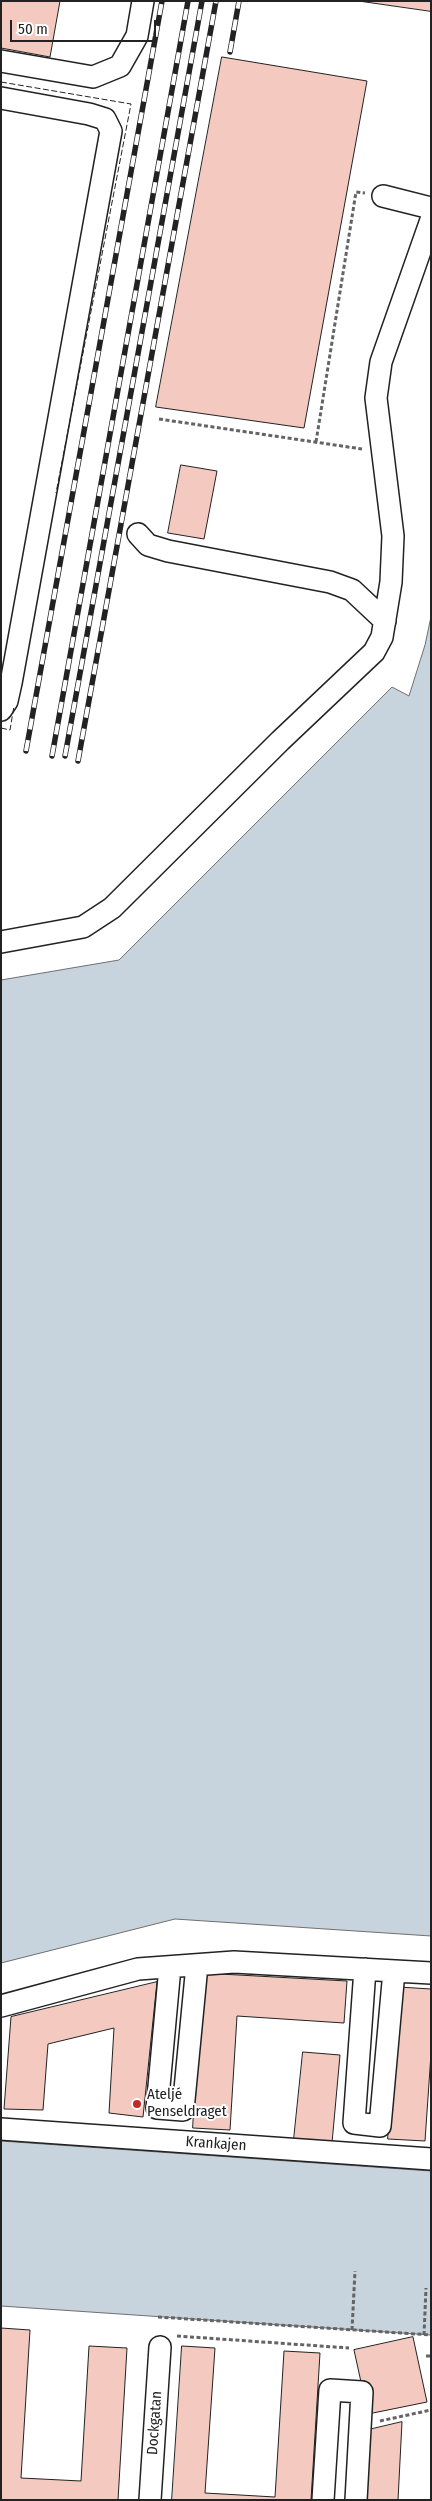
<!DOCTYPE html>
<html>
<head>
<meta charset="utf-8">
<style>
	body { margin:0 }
	#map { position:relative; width:432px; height:2501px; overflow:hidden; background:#fff; font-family:"Fira Sans Condensed",sans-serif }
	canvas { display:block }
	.frame { position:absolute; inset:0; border:2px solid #222; pointer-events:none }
	.scale { position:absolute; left:10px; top:20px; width:146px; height:22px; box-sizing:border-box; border:2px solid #222; border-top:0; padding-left:6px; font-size:15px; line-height:18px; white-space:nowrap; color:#222; -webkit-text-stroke:4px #fff; paint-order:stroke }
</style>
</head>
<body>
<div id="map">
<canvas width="432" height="2501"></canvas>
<div class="frame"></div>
<div class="scale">50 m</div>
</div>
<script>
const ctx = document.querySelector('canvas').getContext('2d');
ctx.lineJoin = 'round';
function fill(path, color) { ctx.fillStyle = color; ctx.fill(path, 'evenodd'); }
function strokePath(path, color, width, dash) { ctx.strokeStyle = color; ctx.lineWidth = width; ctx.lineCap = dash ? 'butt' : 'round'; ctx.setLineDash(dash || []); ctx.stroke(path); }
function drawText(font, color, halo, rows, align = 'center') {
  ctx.font = font + ' "Fira Sans Condensed",sans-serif'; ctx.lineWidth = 4; ctx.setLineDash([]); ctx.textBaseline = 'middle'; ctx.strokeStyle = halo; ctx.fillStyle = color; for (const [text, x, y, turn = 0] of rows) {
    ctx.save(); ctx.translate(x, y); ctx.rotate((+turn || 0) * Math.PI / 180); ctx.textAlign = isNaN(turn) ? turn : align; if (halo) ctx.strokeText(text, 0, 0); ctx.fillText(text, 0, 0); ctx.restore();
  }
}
const water = new Path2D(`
	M431 617V1936L175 1919 1 1963V980L119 960 392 687 409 696 425 645Z
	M1 2141 431 2171V2335L1 2306Z`);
const building = new Path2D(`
	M1 1H60L50 57 1 48Z
	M359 1H431V11Z
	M222 57 367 81 304 428 156 407Z
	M181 465 217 471 204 539 168 533Z
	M202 1973 347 1981 344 2023 237 2016 230 2130 193 2128Z
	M157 1982 143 2117 109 2113 114 2028 48 2044 43 2110 4 2109 11 2017Z
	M399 1987 431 1989V2054L425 2141 388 2139Z
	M303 2052 340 2055 332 2143 294 2139Z
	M1 2328 30 2330 21 2478 81 2481 89 2346 127 2348 118 2500H1Z
	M413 2337 427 2402 368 2414 354 2350Z
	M182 2346 215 2348 205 2493 275 2497 284 2351 320 2353 311 2500H172Z
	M402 2422 398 2500H364L368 2430Z`);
const path = new Path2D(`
	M159 419 362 449
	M316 442 356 192 365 193
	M158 2317 431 2335
	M352 2330 355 2271
	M424 2335 426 2288
	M177 2336 349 2348
	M426 2356H431
	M380 2421 431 2410`);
const minor = new Path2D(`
	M1 61 93 77 120 66 137 36 143 1
	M1 98 89 114 105 119 111 131 11 683 7 701 1 710
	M383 196 431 208
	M138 534 148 545 168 551 330 582 352 590 385 621
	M1 942 83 927 112 908 280 741 374 652 382 637 391 582 393 536 376 398 381 362 431 220
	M170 1967 157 2108 183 2110 197 1965
	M365 1969 354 2123 380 2126 394 1971
	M1 2006 138 1969 234 1962 431 1973
	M1 2129 431 2159
	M150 2500 160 2347
	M323 2500 330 2390 362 2392 356 2500`);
const rail = new Path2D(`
	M230 52 239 1
	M26 751 162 1
	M52 756 188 1
	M65 756 202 1
	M78 761 216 1`);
const fence = new Path2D(`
	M1 82 131 104 56 493
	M1 728 10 730 14 706`);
const markers = [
	[137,2104,5,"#c62828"]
];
const poiNames = [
	["Ateljé",147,2095],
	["Penseldraget",147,2112]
];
const streetNames = [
	["Krankajen",216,2144,4],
	["Dockgatan",155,2423,-86]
];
fill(water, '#c7d3dd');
strokePath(water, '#6f6f6f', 1);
fill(building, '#f3c9c0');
strokePath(building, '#222', 1);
strokePath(minor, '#222', 24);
strokePath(path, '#646464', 3, [4, 2.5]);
strokePath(minor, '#fff', 21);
strokePath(rail, '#222', 5.5);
strokePath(rail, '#fff', 4, [11]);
strokePath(fence, '#222', 1, [6, 2.5]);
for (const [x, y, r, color] of markers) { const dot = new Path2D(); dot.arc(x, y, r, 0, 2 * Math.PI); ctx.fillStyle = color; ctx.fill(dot); strokePath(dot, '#fff', 2); }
drawText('15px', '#222', '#fff', poiNames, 'left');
drawText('15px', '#222', '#fff', streetNames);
</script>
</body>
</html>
